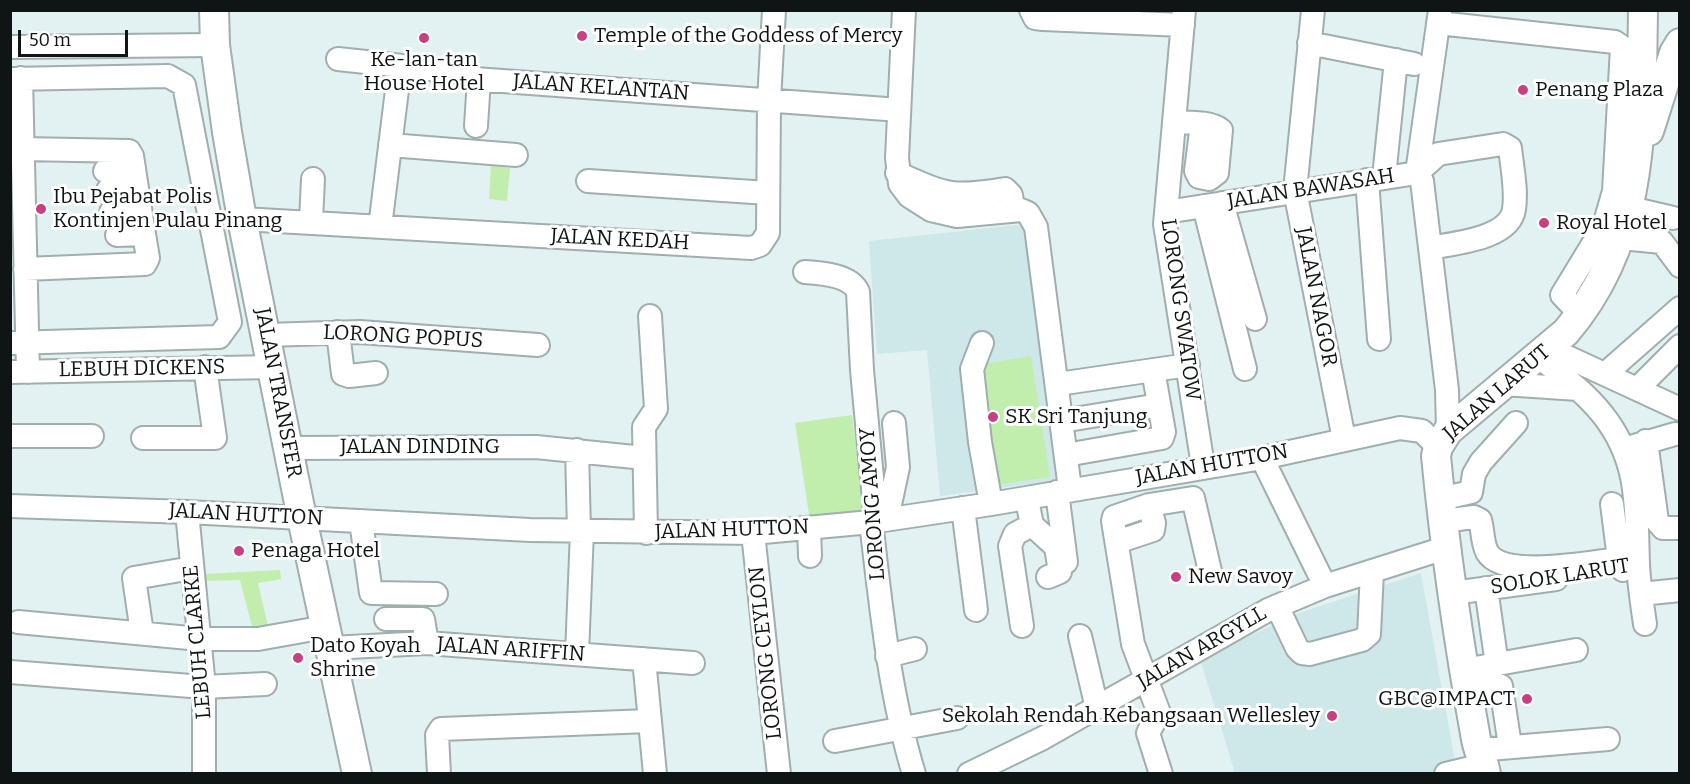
<!DOCTYPE html>
<html>
<head>
<meta charset="utf-8">
<style>
	body { margin:0 }
	#map { position:relative; width:1690px; height:784px; overflow:hidden; background:#e2f2f2; font-family:Bitter,serif }
	canvas { display:block }
	.frame { position:absolute; inset:0; border:12px solid #0f1414; pointer-events:none }
	.scale { position:absolute; left:18px; top:30px; width:110px; height:27px; box-sizing:border-box; border:3px solid #0f1414; border-top:0; padding-left:8px; font-size:18px; line-height:21px; white-space:nowrap; color:#0f1414; -webkit-text-stroke:4px #fff; paint-order:stroke }
</style>
</head>
<body>
<div id="map">
<canvas width="1690" height="784"></canvas>
<div class="frame"></div>
<div class="scale">50 m</div>
</div>
<script>
const ctx = document.querySelector('canvas').getContext('2d');
ctx.lineJoin = 'round';
function fill(path, color) { ctx.fillStyle = color; ctx.fill(path, 'evenodd'); }
function strokePath(path, color, width, dash) { ctx.strokeStyle = color; ctx.lineWidth = width; ctx.lineCap = dash ? 'butt' : 'round'; ctx.setLineDash(dash || []); ctx.stroke(path); }
function drawText(font, color, halo, rows, align = 'center') {
  ctx.font = font + ' Bitter,serif'; ctx.lineWidth = 6; ctx.setLineDash([]); ctx.textBaseline = 'middle'; ctx.strokeStyle = halo; ctx.fillStyle = color; for (const [text, x, y, turn = 0] of rows) {
    ctx.save(); ctx.translate(x, y); ctx.rotate((+turn || 0) * Math.PI / 180); ctx.textAlign = isNaN(turn) ? turn : align; if (halo) ctx.strokeText(text, 0, 0); ctx.fillText(text, 0, 0); ctx.restore();
  }
}
const built = new Path2D(`
	M1026 224 1060 480 940 496 927 350 877 354 869 241Z
	M1421 573 1457 773H1235L1200 659 1299 613Z`);
const green = new Path2D(`
	M491 166 510 168 507 201 489 199Z
	M1031 356 1050 477 990 486 971 366Z
	M852 415 865 514 810 521 795 423Z
	M280 570 281 579 258 583 270 635 255 638 240 580 205 581 203 574Z`);
const minor = new Path2D(`
	M904 10 897 158 900 184 909 196 931 210 957 216 1021 210 1028 213 1036 227 1070 489
	M1031 10 1035 18 1043 19 1183 25
	M1184 10 1165 224 1203 466
	M1313 10 1295 191 1344 439
	M1438 23 1615 42 1622 47 1614 191 1604 226 1562 295 1581 315
	M1309 43 1414 64
	M10 47 215 45
	M338 59 458 72 475 79 886 109
	M21 78 28 372
	M10 79 168 76 184 85 230 322 219 337 10 343
	M1174 122C1187 123 1210 121 1221 130L1217 173 1209 179 1199 177 1196 171 1202 124
	M476 126 479 79
	M390 145 516 155
	M22 149 129 151 132 156 144 234
	M105 171 134 168
	M897 173C947 195 951 198 1005 189L1011 195 1013 209
	M1417 173 1438 154 1503 144 1510 148C1512 167 1517 190 1514 209 1510 239 1454 243 1430 248
	M1417 173 1422 181 1447 390 1448 431
	M1417 173 1440 10
	M1384 177 1396 60
	M1367 180 1379 339
	M588 181 768 193
	M108 190 137 188
	M1222 203 1255 319
	M1204 206 1245 369
	M1630 208 1673 218
	M111 212 140 210
	M1166 212 1417 173
	M242 219 751 248 760 245 768 233 769 101 774 10
	M311 221 313 179
	M380 227 400 66
	M1621 238 1662 242 1680 266
	M25 269 145 264 148 258 144 234 117 235
	M805 272C822 273 851 275 858 292L862 370 875 510 871 522C881 607 889 692 914 774
	M338 332 343 374 349 376 376 373
	M267 335 360 332 538 345
	M982 343 972 369 980 442 991 504
	M1548 348 1680 409
	M1538 356C1560 374 1585 392 1603 415 1640 462 1636 508 1638 564 1639 584 1642 604 1645 624
	M10 372 273 367
	M1605 374 1680 308
	M1058 384 1188 365
	M1503 384 1578 389
	M1637 389 1680 346
	M1062 421 1159 405
	M10 436H92
	M143 438H215L205 367
	M1646 441 1657 521 1663 528H1680
	M1634 446 1675 434
	M289 448 536 447 644 458
	M577 450 579 531
	M1066 455 1162 438 1164 432 1153 370
	M1262 458 1325 586
	M1057 492 1066 562
	M1440 499 1471 492 1474 474 1481 462 1516 423
	M1612 504 1619 559 1623 570
	M10 506 187 512 530 530 753 533 871 522 991 504 1262 458 1400 428 1422 431 1438 447
	M963 508 976 610
	M1029 510 1032 525 1056 547 1060 572 1048 577
	M187 512 204 687V774
	M887 519 898 467 894 423
	M361 521 371 593 436 594
	M1443 521 1474 517 1480 520C1483 530 1482 542 1487 552 1503 580 1591 562 1619 559
	M809 529 810 556
	M646 533 644 427 656 409 650 316
	M753 533 779 774
	M1117 542 1153 530 1154 523 1149 505
	M1486 588 1497 665
	M1453 593 1556 579
	M1641 594 1680 590
	M1277 606 1297 648 1302 653 1310 654 1362 640 1369 634 1372 572
	M386 619H423L427 643
	M18 622 200 639H258L325 627
	M1022 626 1010 546 1015 534 1032 525
	M142 633 134 578 192 568
	M1080 636 1097 708
	M330 648 427 643 693 663
	M577 654 582 531
	M887 656 915 649
	M644 659 655 774
	M1464 670 1576 650
	M10 672 204 687 265 684
	M1466 687 1495 683 1501 686 1510 746
	M835 741 957 718
	M1477 750 1608 739
	M439 774 437 735 441 729 649 721
	M969 774 1043 738 1268 610 1325 586 1445 548
	M1161 774 1148 733 1159 713 1133 644 1113 521 1114 517 1149 505 1193 498 1210 571
	M1446 774 1475 767`);
const major = new Path2D(`
	M214 10 215 45 227 132 242 219 302 518 357 774
	M1649 131 1674 53 1680 43
	M1486 774C1484 761 1478 751 1476 739 1459 645 1445 550 1436 456L1438 447 1448 431 1566 332C1646 238 1641 127 1643 10`);
const markers = [
	[582,36,6,"#c74182"],
	[424,38,6,"#c74182"],
	[1523,90,6,"#c74182"],
	[41,209,6,"#c74182"],
	[1544,223,6,"#c74182"],
	[993,417,6,"#c74182"],
	[239,551,6,"#c74182"],
	[1176,577,6,"#c74182"],
	[298,658,6,"#c74182"],
	[1527,699,6,"#c74182"],
	[1332,716,6,"#c74182"]
];
const poiNames = [
	["Temple of the Goddess of Mercy",594,36],
	["Ke-lan-tan",424,60,"center"],
	["House Hotel",424,84,"center"],
	["Penang Plaza",1535,90],
	["Ibu Pejabat Polis",53,197],
	["Kontinjen Pulau Pinang",53,221],
	["Royal Hotel",1556,223],
	["SK Sri Tanjung",1005,417],
	["Penaga Hotel",251,551],
	["New Savoy",1188,577],
	["Dato Koyah",310,646],
	["Shrine",310,670],
	["GBC@IMPACT",1515,699,"right"],
	["Sekolah Rendah Kebangsaan Wellesley",1320,716,"right"]
];
const streetNames = [
	["JALAN KELANTAN",601,88,4],
	["JALAN BAWASAH",1311,189,-9],
	["JALAN KEDAH",620,240,3],
	["JALAN NAGOR",1316,297,79],
	["LORONG SWATOW",1180,310,82],
	["LORONG POPUS",403,337,3],
	["LEBUH DICKENS",142,369,-1],
	["JALAN TRANSFER",278,393,79],
	["JALAN LARUT",1497,393,-41],
	["JALAN DINDING",420,447],
	["JALAN HUTTON",1212,465,-10],
	["LORONG AMOY",873,504,-94],
	["JALAN HUTTON",246,515,3],
	["JALAN HUTTON",732,530,-2],
	["SOLOK LARUT",1560,577,-9],
	["LEBUH CLARKE",198,642,-95],
	["JALAN ARGYLL",1202,648,-30],
	["JALAN ARIFFIN",511,650,4],
	["LORONG CEYLON",766,653,-96]
];
fill(built, '#cee7e8');
fill(green, '#c1eeac');
strokePath(minor, '#a0aeaf', 26);
strokePath(major, '#a0aeaf', 32);
strokePath(minor, '#fff', 22);
strokePath(major, '#fff', 28);
for (const [x, y, r, color] of markers) { const dot = new Path2D(); dot.arc(x, y, r, 0, 2 * Math.PI); ctx.fillStyle = color; ctx.fill(dot); strokePath(dot, '#fff', 2); }
drawText('21px', '#0f1414', '#fff', poiNames, 'left');
drawText('21px', '#0f1414', '#fff', streetNames);
</script>
</body>
</html>
